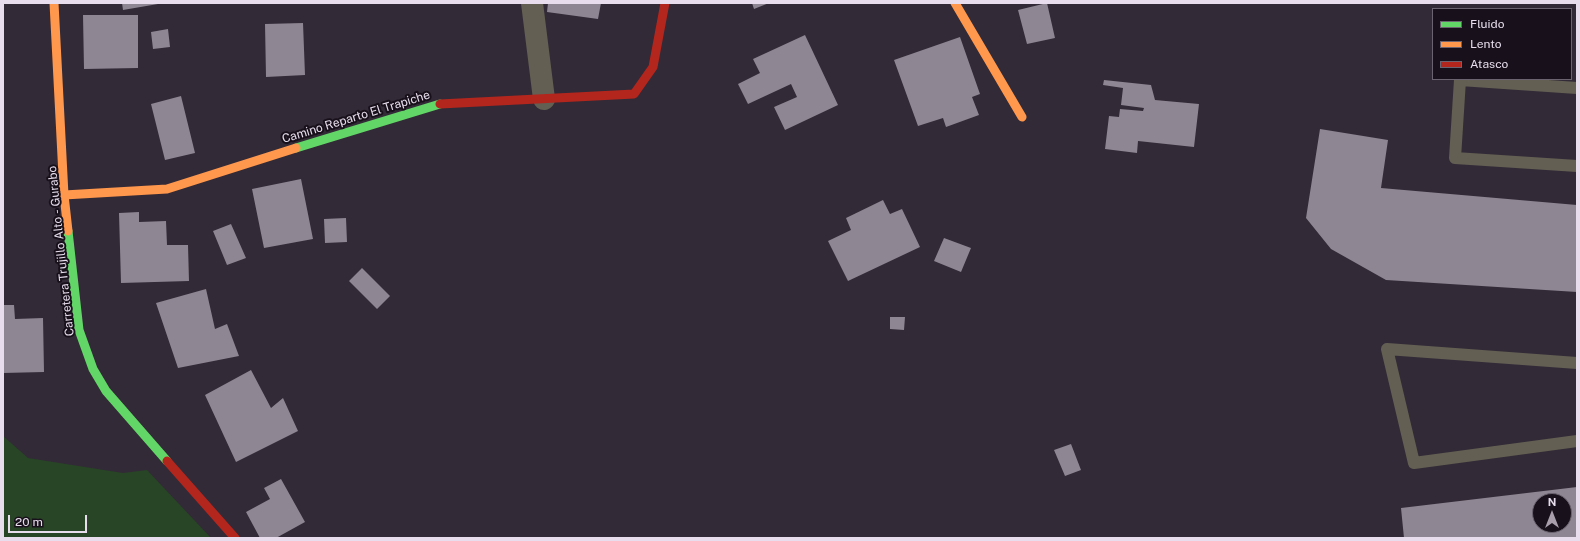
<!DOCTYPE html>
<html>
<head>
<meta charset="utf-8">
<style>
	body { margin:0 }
	#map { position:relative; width:1580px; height:541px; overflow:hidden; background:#322a36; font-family:"Public Sans",sans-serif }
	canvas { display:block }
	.frame { position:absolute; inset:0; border:4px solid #e7ddec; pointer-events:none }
	.legend { position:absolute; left:1432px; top:8px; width:140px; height:72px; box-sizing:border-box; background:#18111b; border:1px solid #6b636f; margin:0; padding:5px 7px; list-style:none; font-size:12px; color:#e7ddec }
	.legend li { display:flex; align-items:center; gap:8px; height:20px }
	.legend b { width:20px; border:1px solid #6b636f }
	.north { position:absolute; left:1532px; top:493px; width:40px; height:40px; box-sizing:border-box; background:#18111b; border:1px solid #6b636f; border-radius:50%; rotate:0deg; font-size:11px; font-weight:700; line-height:16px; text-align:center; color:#e7ddec }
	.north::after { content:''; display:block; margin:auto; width:14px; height:18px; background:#a89eac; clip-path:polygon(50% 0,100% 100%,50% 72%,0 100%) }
	.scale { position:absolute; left:8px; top:515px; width:79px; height:18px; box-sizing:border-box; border:2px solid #e7ddec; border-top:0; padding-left:5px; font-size:12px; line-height:14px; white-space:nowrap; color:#e7ddec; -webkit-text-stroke:3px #18111b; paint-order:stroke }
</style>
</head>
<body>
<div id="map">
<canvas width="1580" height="541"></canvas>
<div class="frame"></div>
<ul class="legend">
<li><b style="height:5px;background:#63d668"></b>Fluido</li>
<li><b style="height:5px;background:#ff974d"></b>Lento</li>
<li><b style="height:5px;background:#b3261e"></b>Atasco</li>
</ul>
<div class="north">N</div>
<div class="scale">20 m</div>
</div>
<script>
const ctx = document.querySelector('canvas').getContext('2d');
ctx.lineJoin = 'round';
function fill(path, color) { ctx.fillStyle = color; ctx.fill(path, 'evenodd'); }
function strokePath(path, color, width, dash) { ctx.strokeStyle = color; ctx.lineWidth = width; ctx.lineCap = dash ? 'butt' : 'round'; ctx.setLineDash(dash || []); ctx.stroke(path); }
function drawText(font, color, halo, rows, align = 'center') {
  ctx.font = font + ' "Public Sans",sans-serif'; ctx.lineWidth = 4; ctx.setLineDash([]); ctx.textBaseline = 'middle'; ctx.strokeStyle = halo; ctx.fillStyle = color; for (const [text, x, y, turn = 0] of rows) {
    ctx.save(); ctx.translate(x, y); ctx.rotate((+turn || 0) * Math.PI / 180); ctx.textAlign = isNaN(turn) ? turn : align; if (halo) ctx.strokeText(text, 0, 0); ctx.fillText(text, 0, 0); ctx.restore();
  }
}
const green = new Path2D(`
	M3 436 28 458 123 473 147 470 211 538H3Z`);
const building = new Path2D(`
	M122 3H158V4L123 10Z
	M548 3H601L598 19 547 12Z
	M752 3H769L754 9Z
	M1047 3 1055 38 1027 44 1018 10Z
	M83 15H138V68L84 69Z
	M303 23 305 75 266 77 265 24Z
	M168 29 170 47 153 49 151 32Z
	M805 35 838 105 785 130 774 107 797 97 791 84 748 104 738 84 760 73 753 59Z
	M960 37 980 94 972 97 979 115 946 127 943 118 918 126 894 60Z
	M1104 80 1151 85 1155 100 1199 104 1194 147 1138 141 1137 153 1105 149 1109 116 1119 117 1120 109 1143 111 1144 108 1121 105 1123 88 1103 85Z
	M181 96 195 153 165 160 151 104Z
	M1320 129 1388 140 1381 188 1577 205V292L1386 280 1331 249 1306 218Z
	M301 179 313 239 264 248 252 189Z
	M883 200 890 214 902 209 920 247 848 281 828 241 851 230 846 218Z
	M139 212V222L166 221 167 245H188L189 281 121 283 119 213Z
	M346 218 347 242 325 243 324 219Z
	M231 224 246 258 227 265 213 231Z
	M944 238 971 248 961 272 934 261Z
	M362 268 390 296 377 309 349 281Z
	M206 289 215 329 227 324 239 356 178 368 156 303Z
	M3 305H14L15 319 43 318 44 372 3 373Z
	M890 317H905L904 330 890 329Z
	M251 370 271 408 283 398 298 431 236 462 205 395Z
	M1071 444 1081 470 1065 476 1054 450Z
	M281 479 305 522 276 538H260L246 512 270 499 264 488Z
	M1577 487V538H1404L1401 508ZM1540 501H1564V525H1540Z`);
const lane = new Path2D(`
	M1577 88 1460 80 1455 158 1577 166
	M1577 363 1387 349 1414 463 1577 441`);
const street = new Path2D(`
	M532 3 544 99`);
const fast = new Path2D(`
	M296 148 440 104
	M68 231 79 330 93 369 106 391 167 461`);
const slow = new Path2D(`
	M54 3 64 195 68 231
	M955 3 1022 117
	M64 195 167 189 296 148`);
const jam = new Path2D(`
	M440 104 634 94 653 67 665 3
	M167 461 235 538`);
const streetNames = [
	["Camino Reparto El Trapiche",356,117,-17],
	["Carretera Trujillo Alto - Gurabo",61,251,-96]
];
fill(green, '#284526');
fill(building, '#8e8692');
strokePath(lane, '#635f53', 12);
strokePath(street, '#635f53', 22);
strokePath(fast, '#63d668', 9);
strokePath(slow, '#ff974d', 9);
strokePath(jam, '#b3261e', 9);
drawText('12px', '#e7ddec', '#18111b', streetNames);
</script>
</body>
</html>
